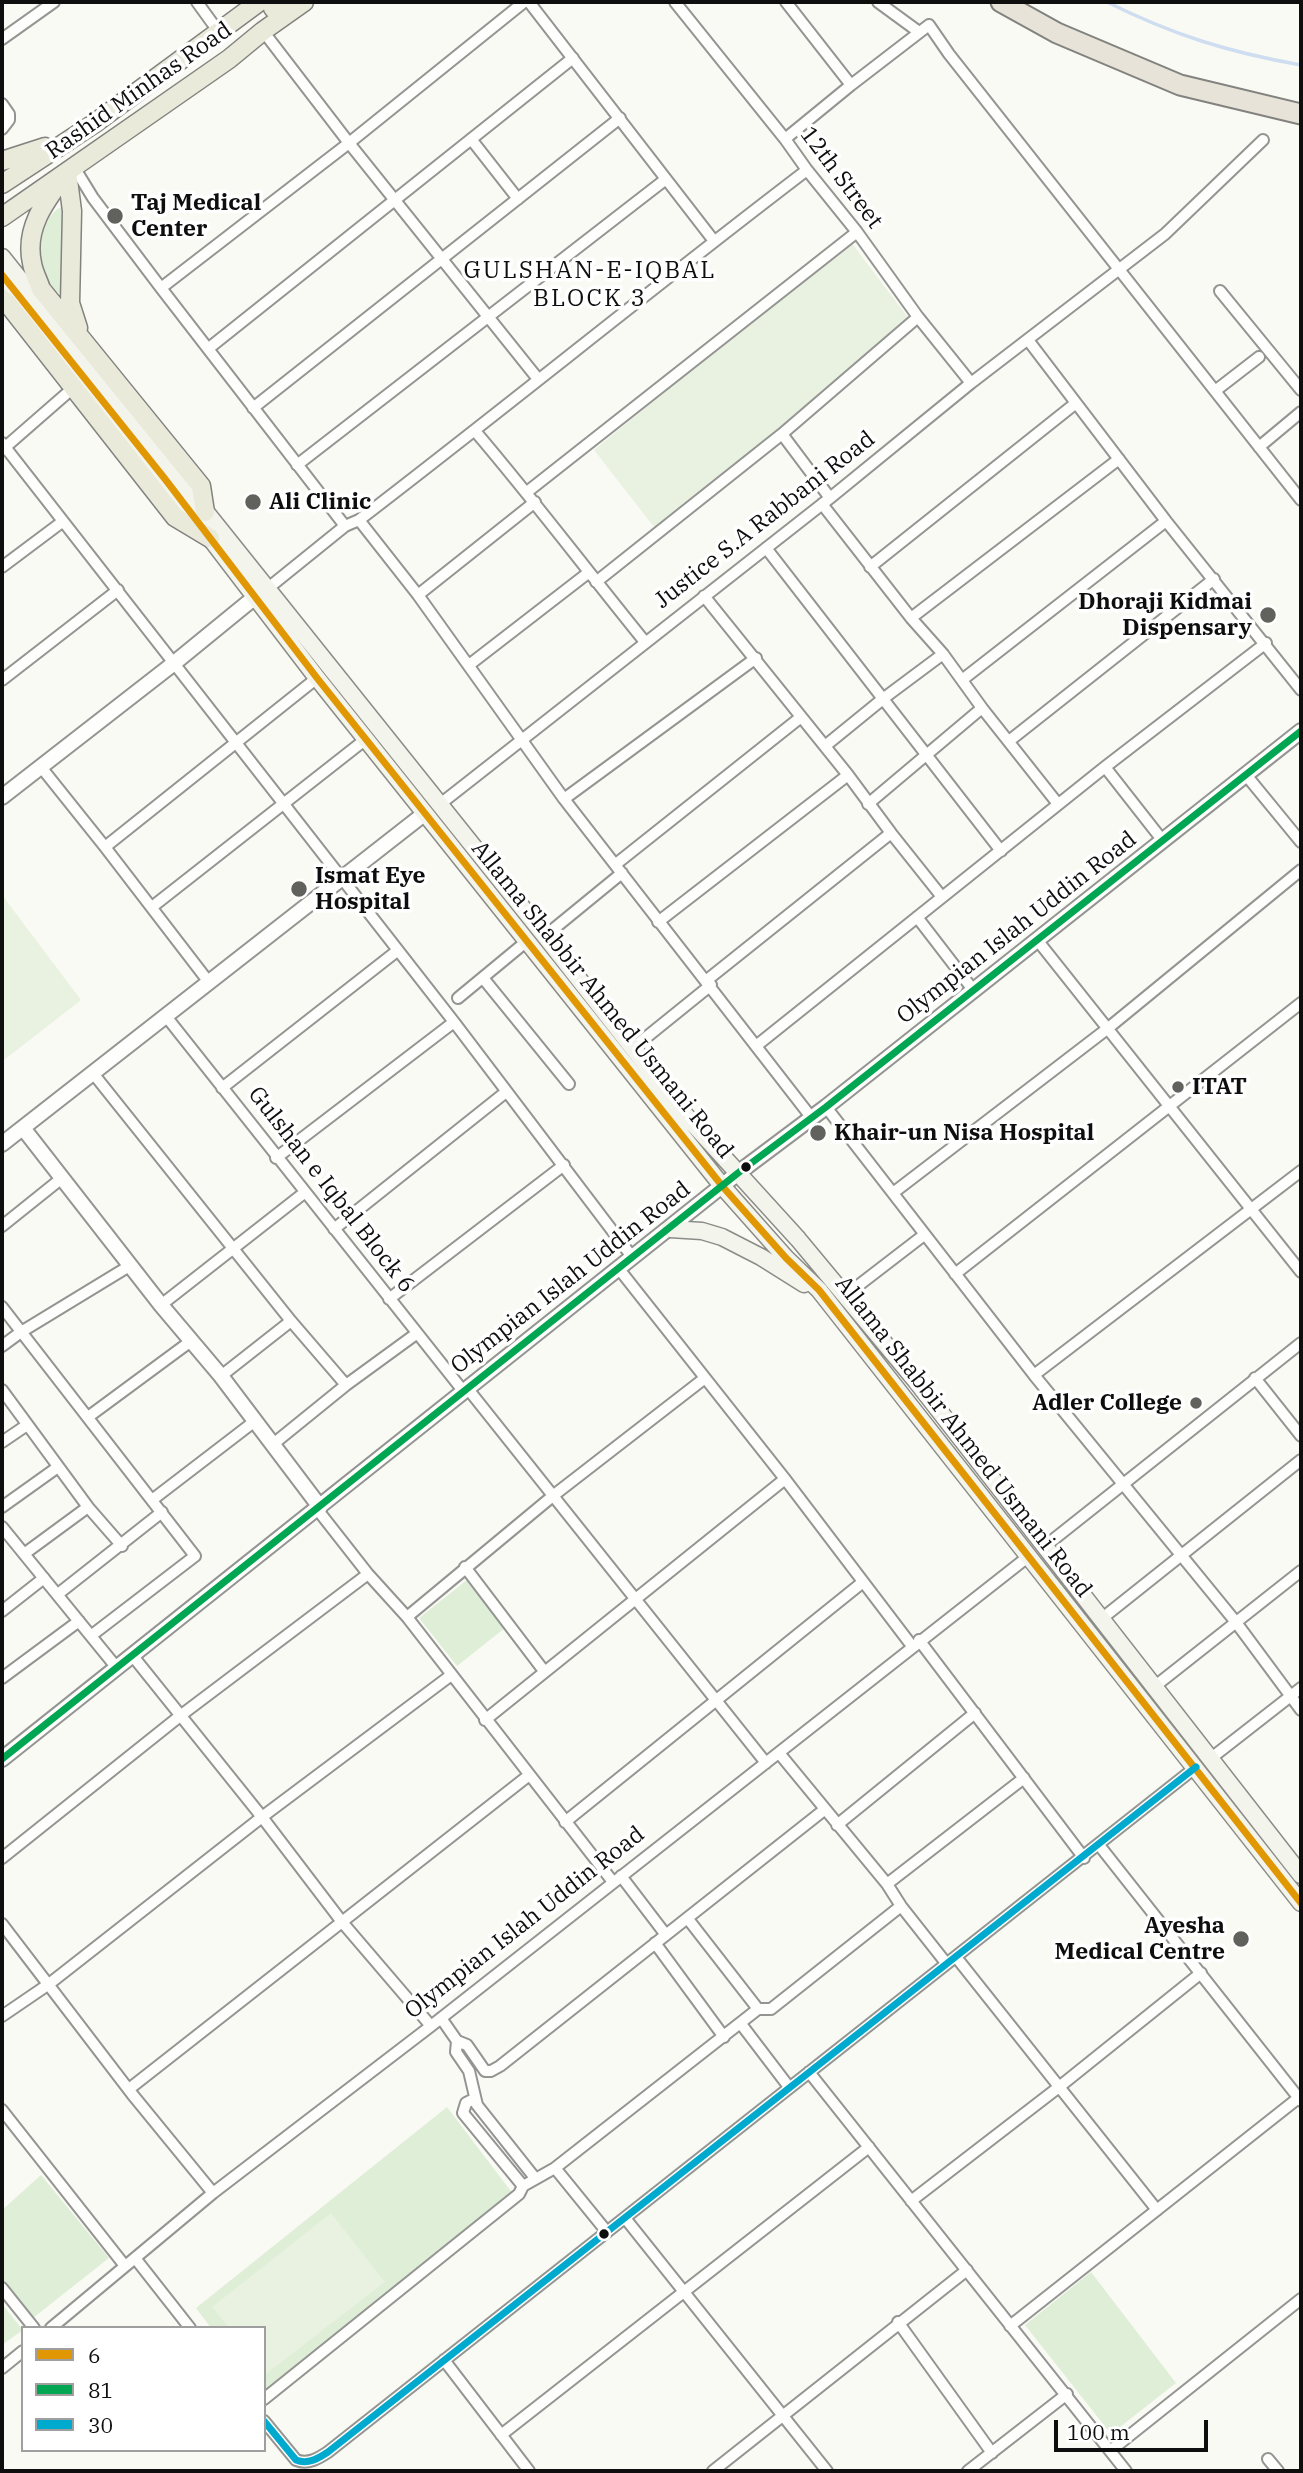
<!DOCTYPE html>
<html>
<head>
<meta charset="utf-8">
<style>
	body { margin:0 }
	#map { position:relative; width:1303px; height:2473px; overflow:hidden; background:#fafaf4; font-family:"IBM Plex Serif",serif }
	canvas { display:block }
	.frame { position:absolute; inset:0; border:4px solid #0e0e0e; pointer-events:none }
	.legend { position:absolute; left:21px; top:2326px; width:245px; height:126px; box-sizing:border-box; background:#fff; border:2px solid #9f9f9f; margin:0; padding:9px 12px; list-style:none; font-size:21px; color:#0e0e0e }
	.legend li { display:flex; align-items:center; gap:14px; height:35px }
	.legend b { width:35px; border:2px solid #9f9f9f }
	.scale { position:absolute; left:1054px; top:2420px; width:154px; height:32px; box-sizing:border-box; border:4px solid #0e0e0e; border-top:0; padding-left:9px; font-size:21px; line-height:24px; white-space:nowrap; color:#0e0e0e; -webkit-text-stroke:5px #fff; paint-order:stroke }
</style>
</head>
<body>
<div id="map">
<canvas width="1303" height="2473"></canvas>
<div class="frame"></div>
<ul class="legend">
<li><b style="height:9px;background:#e09701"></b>6</li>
<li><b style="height:9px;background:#00a651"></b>81</li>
<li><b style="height:9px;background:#00a9ce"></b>30</li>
</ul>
<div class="scale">100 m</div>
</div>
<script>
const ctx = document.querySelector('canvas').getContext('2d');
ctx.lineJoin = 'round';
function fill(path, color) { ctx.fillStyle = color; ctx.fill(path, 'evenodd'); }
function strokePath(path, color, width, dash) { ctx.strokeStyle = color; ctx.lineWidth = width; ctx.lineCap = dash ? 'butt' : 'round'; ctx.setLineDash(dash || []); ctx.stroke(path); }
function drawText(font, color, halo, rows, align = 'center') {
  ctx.font = font + ' "IBM Plex Serif",serif'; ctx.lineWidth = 7; ctx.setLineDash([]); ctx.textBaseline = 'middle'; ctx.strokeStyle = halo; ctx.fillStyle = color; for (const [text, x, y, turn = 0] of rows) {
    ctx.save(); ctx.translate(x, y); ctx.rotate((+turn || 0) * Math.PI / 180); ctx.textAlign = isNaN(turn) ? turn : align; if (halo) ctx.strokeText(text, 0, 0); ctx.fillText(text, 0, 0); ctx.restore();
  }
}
const green = new Path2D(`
	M63 206 68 209 65 296C35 285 32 219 63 206Z
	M467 1580 505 1628 457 1666 419 1618Z
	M447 2107 513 2194 264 2391V2328H211L196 2308Z
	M41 2175 109 2258 33 2318 2 2278V2210Z
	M1091 2272 1176 2383 1111 2434 1025 2325Z
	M2 2304 23 2330 2 2345Z`);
const pitch = new Path2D(`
	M850 241 913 324 654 527 594 450Z
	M2 895 81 1000 4 1060 2 1056Z
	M331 2213 385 2282 266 2374 264 2328H229L212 2307Z`);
const stream = new Path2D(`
	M1107 2C1173 35 1228 52 1301 65`);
const minor = new Path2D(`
	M197 2 218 31
	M529 2 714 241
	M675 2 785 139 807 170 857 232 918 317 971 383
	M786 2 851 85
	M878 2 919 32
	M263 31 349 143 538 379
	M2 39 54 2
	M2 104 9 114V120L2 129
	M471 139 518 199
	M785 139 851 85 929 25 949 54 1301 500
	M74 167 93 198 161 288 345 526
	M161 288 349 143 524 2
	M1220 291 1301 390
	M1028 340 1166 521 1301 690
	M209 348 573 58
	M1215 391 1259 357
	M253 408 620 118
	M475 431C534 500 588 572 645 642
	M782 434 830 498
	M2 443 454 1022 633 1258
	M1259 447 1301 412
	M2 450 73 388
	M297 465 666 179
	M527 492 857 232
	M822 504 911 618 943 654 982 708 1058 804
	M359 520 418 595 564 799 811 1117
	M766 548 1001 851
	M2 567 62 522
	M870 567 1076 403
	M596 582 782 434 918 317
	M267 589 345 526 359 520C509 405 656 285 807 170
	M418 595 535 502
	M704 596 848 775 891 833 942 897
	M911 618 1119 459
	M469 665 588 573
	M2 680 118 590
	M962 680 1166 521
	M1009 741 1214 579
	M825 746 884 698 943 654
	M41 767 105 847 208 981
	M1105 767 1163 841
	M1246 775 1301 842
	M564 799 756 658
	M868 804 982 708
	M439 805 830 498 971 383 1165 234 1263 140
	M105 847 317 678
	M616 864 801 717
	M152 907 366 739
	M917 917 974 991
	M658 922 848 775
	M545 936 622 873
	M1038 941 1301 1272
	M483 978 569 1084
	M707 980 891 833
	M458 998 527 941
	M165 1015 464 1392
	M756 1046 1105 767 1266 643
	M633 1048 711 985
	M92 1072 291 1321 346 1385
	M222 1088 397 951
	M826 1107 1034 1375 1235 1621 1301 1710
	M276 1158 454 1022
	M893 1193 1107 1029 1301 870
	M2 1226 62 1178
	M334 1229 506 1092
	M619 1269 785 1479 912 1646
	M955 1274 1301 1003
	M846 1295 924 1235
	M389 1299 564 1165
	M161 1305 304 1193
	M2 1307 195 1556 92 1635
	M2 1346 21 1332 131 1265
	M1034 1375 1301 1171
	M221 1376 291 1321
	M1255 1378 1301 1436
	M468 1389 766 1763
	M2 1390 88 1507 122 1546
	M88 1417 191 1341
	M2 1442 27 1425
	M272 1445 346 1385 416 1334
	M152 1500 255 1421
	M2 1507 58 1467
	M317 1509 368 1574 407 1617 613 1882
	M2 1527 117 1668
	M1044 1547 1301 1343
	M24 1554 88 1507
	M465 1567 544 1671
	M58 1594 162 1512
	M2 1611 44 1578
	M407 1617 554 1495 705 1378
	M1100 1620 1301 1460
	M919 1640 1084 1858
	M132 1655 262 1817 342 1922 431 2026
	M2 1678 79 1621
	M1154 1687 1301 1571
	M485 1720 785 1479
	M779 1753 887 1884 901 1906 946 1963
	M1210 1759 1301 1688
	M565 1822 863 1582
	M837 1825 975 1713
	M1099 1845 1301 2101
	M2 1858 180 1716 368 1574
	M621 1876 666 1935
	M887 1884 1024 1778
	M688 1919 758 2009
	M2 1924 132 2094 213 2193
	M655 1943 724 2037
	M956 1957 1157 2210
	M2 2016 49 1984 262 1817 450 1676
	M441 2018 457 2041 456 2052 469 2071 477 2105 535 2178
	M741 2024 789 2087
	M457 2041 467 2045 485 2071H491L500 2066 824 1810
	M809 2072 1126 2471
	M129 2089 528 1776
	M474 2099 466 2103 463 2113 523 2186
	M2 2110 125 2266
	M555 2168 607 2232
	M911 2201 1059 2087 1201 1973
	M625 2218 827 2471
	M135 2258 190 2328
	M2 2288 34 2328
	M898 2322 992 2453
	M1010 2326 1301 2096
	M51 2328 213 2193 431 2026 1029 1556
	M444 2360 529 2471
	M2 2368 23 2351
	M264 2399 519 2194 523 2186 555 2168 758 2009H771L901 1906
	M264 2421 296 2460C308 2465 319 2458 328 2452L1196 1767
	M501 2435 869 2147
	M1110 2451 1301 2299
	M1268 2459 1278 2471
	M713 2471 967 2270
	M968 2471 1067 2394`);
const tertiary = new Path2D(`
	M2 797 173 664 255 597
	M23 1128 161 1305 221 1376 320 1507
	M2 1144 424 814
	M2 1759 738 1173 826 1107 1301 731`);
const secondary = new Path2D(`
	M2 257 545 936 687 1117 798 1239 916 1381 1301 1875
	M2 275 165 479 317 678 723 1187 786 1258 819 1290 1301 1903
	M670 1229 702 1231 722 1237 761 1257 804 1284`);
const primary = new Path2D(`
	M272 2 273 8 277 13 292 10
	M2 161 45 147
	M67 172C47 199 24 227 32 263 33 271 38 280 41 289L201 486 205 512
	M67 172 72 211 70 303 78 328
	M2 184 95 123 259 2
	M2 217 229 59 263 31 304 2
	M2 299 8 304 175 517 210 538`);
const motorway = new Path2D(`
	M1001 2 1057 33 1180 85 1301 114`);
const bus1 = new Path2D(`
	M2 275 165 479 317 678 723 1187 786 1258 819 1290 1301 1903`);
const bus2 = new Path2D(`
	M2 1759 738 1173 826 1107 1301 731`);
const bus3 = new Path2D(`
	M264 2421 296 2460C308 2465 319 2458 328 2452L1196 1767`);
const markers = [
	[115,216,9,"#61615e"],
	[253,502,9,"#61615e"],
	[1268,615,9,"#61615e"],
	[299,889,9,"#61615e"],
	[1178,1087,7,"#61615e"],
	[818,1133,9,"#61615e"],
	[746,1167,6,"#0e0e0e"],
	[1196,1403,7,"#61615e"],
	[1241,1939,9,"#61615e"],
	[604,2234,6,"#0e0e0e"]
];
const streetNames = [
	["Rashid Minhas Road",139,91,-35],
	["12th Street",841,178,53],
	["Justice S.A Rabbani Road",765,520,-38],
	["Olympian Islah Uddin Road",1017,928,-38],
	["Allama Shabbir Ahmed Usmani Road",602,1000,51],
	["Gulshan e Iqbal Block 6",331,1190,52],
	["Olympian Islah Uddin Road",571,1278,-38],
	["Allama Shabbir Ahmed Usmani Road",963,1437,52],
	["Olympian Islah Uddin Road",525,1923,-38]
];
const poiNames = [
	["Taj Medical",131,203],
	["Center",131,229],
	["Ali Clinic",269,502],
	["Dhoraji Kidmai",1252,602,"right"],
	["Dispensary",1252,628,"right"],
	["Ismat Eye",315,876],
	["Hospital",315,902],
	["ITAT",1192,1087],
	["Khair-un Nisa Hospital",834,1133],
	["Adler College",1182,1403,"right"],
	["Ayesha",1225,1926,"right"],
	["Medical Centre",1225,1952,"right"]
];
const neighbourhoodNames = [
	["GULSHAN-E-IQBAL",590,271],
	["BLOCK 3",590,299]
];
fill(green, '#dfeed7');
fill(pitch, '#e9f2e0');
strokePath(stream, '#cfddf0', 3.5);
strokePath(minor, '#949492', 14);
strokePath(tertiary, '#949492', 18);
strokePath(secondary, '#8b8b88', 19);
strokePath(primary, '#82827f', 21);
strokePath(motorway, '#82827f', 23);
strokePath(minor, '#fefefd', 10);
strokePath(tertiary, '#fefefd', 14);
strokePath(secondary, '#f3f4eb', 16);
strokePath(primary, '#eaeadb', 18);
strokePath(motorway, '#e7e3d8', 19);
strokePath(bus1, '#e09701', 7);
strokePath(bus2, '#00a651', 7);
strokePath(bus3, '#00a9ce', 7);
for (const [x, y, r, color] of markers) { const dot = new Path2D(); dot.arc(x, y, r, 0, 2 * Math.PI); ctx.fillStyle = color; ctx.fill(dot); strokePath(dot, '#fff', 2.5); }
drawText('23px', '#0e0e0e', '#fff', streetNames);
drawText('bold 23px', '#0e0e0e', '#fff', poiNames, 'left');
ctx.letterSpacing = '2px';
drawText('24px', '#0e0e0e', '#fff', neighbourhoodNames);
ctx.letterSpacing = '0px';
</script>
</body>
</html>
